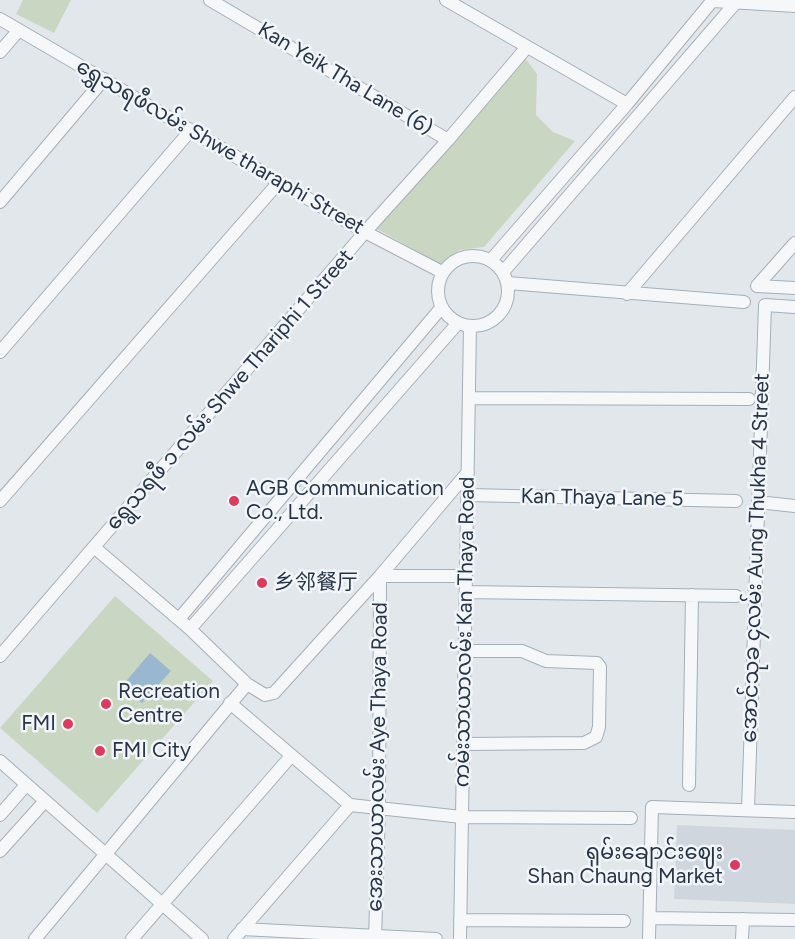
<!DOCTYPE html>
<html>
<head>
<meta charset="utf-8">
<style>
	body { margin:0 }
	canvas { display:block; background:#e2e7ec }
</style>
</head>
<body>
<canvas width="795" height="939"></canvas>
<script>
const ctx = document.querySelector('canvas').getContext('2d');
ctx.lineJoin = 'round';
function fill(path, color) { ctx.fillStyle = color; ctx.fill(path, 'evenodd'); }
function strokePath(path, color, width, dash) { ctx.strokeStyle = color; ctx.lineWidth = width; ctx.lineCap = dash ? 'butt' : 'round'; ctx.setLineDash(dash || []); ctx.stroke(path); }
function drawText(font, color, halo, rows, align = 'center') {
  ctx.font = font + ' Figtree,"Noto Sans SC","Noto Sans Myanmar",sans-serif'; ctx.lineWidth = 5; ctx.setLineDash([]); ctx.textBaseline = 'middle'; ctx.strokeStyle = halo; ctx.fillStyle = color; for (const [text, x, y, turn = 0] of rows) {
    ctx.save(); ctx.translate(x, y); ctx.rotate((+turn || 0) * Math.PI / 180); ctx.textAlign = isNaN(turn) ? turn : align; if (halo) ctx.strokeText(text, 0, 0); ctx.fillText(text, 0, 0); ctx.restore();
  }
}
const built = new Path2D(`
	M677 825 795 830V904L674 899Z`);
const green = new Path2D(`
	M23 0H71L54 33 16 14Z
	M525 58 537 74 536 115 553 132 575 141 484 247 460 250 440 264 377 229Z
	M115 596 213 681 97 813 0 728Z`);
const water = new Path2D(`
	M150 653 171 671 142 703 122 686Z`);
const minor = new Path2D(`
	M210 0 448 140
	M446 0 627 104
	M713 1 795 6
	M0 19 365 232 442 272
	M0 52 19 30
	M0 202 104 79
	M438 291a35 35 0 1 1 70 0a35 35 0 1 1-70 0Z
	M491 260 627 104 713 0
	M503 272 738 0
	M508 283 744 302
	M757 286 795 243
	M757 286 795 288
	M627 294 795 97
	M0 352 191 130
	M469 398 749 399
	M468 495 736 501
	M0 501 279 182
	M758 502 795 506
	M95 548 190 629 247 684 265 695 274 693 380 576 468 472
	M466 592 736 596
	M179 619 441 308
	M190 629 458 323
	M0 656 365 232 448 140 527 47
	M230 703 350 805 462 817 631 818
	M463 744 584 743 596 737 599 727 600 667 597 663 546 661 522 651H465
	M0 761 202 939
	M689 785 692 595
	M748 810 765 305 795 307
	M0 815 26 785
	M0 851 45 801
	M650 918 795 920
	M460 920 624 921
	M242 929 436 939
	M35 939 247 684
	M132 939 291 756
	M234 939 350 805
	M375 939 379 809 380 576H466
	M460 939 470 326
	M649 939 652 807 795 812
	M742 939 743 919`);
const markers = [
	[234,501,6,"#dd3a5f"],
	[262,583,6,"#dd3a5f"],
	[106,704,6,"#dd3a5f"],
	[68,724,6,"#dd3a5f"],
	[100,751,6,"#dd3a5f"],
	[735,865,6,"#dd3a5f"]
];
const streetNames = [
	["Kan Yeik Tha Lane (6)",345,79,31],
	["ရွှေသရဖီလမ်း Shwe tharaphi Street",220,147,30],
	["ရွေသရဖီ ၁ လမ်း Shwe Thariphi 1 Street",230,390,-49],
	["Kan Thaya Lane 5",602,498,1],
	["အောင်သုခ ၄လမ်း Aung Thukha 4 Street",756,558,-88],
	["ကမ်းသာယာလမ်း Kan Thaya Road",465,632,-89],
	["အေးသာယာလမ်း Aye Thaya Road",378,757,-89]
];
const poiNames = [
	["AGB Communication",246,489],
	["Co., Ltd.",246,513],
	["乡邻餐厅",274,583],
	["Recreation",118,692],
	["Centre",118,716],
	["FMI",56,724,"right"],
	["FMI City",112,751],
	["ရှမ်းချောင်းဈေး",723,853,"right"],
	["Shan Chaung Market",723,877,"right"]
];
fill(built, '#d0d6de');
fill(green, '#c9d7c2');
fill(water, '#99b8cf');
strokePath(minor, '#a6aeb7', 14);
strokePath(minor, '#f5f7f9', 12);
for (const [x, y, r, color] of markers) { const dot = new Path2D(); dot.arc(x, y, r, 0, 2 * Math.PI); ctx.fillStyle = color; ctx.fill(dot); strokePath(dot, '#f2f5f9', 2); }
drawText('21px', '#283546', '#f2f5f9', streetNames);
drawText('21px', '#283546', '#f2f5f9', poiNames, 'left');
</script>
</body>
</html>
